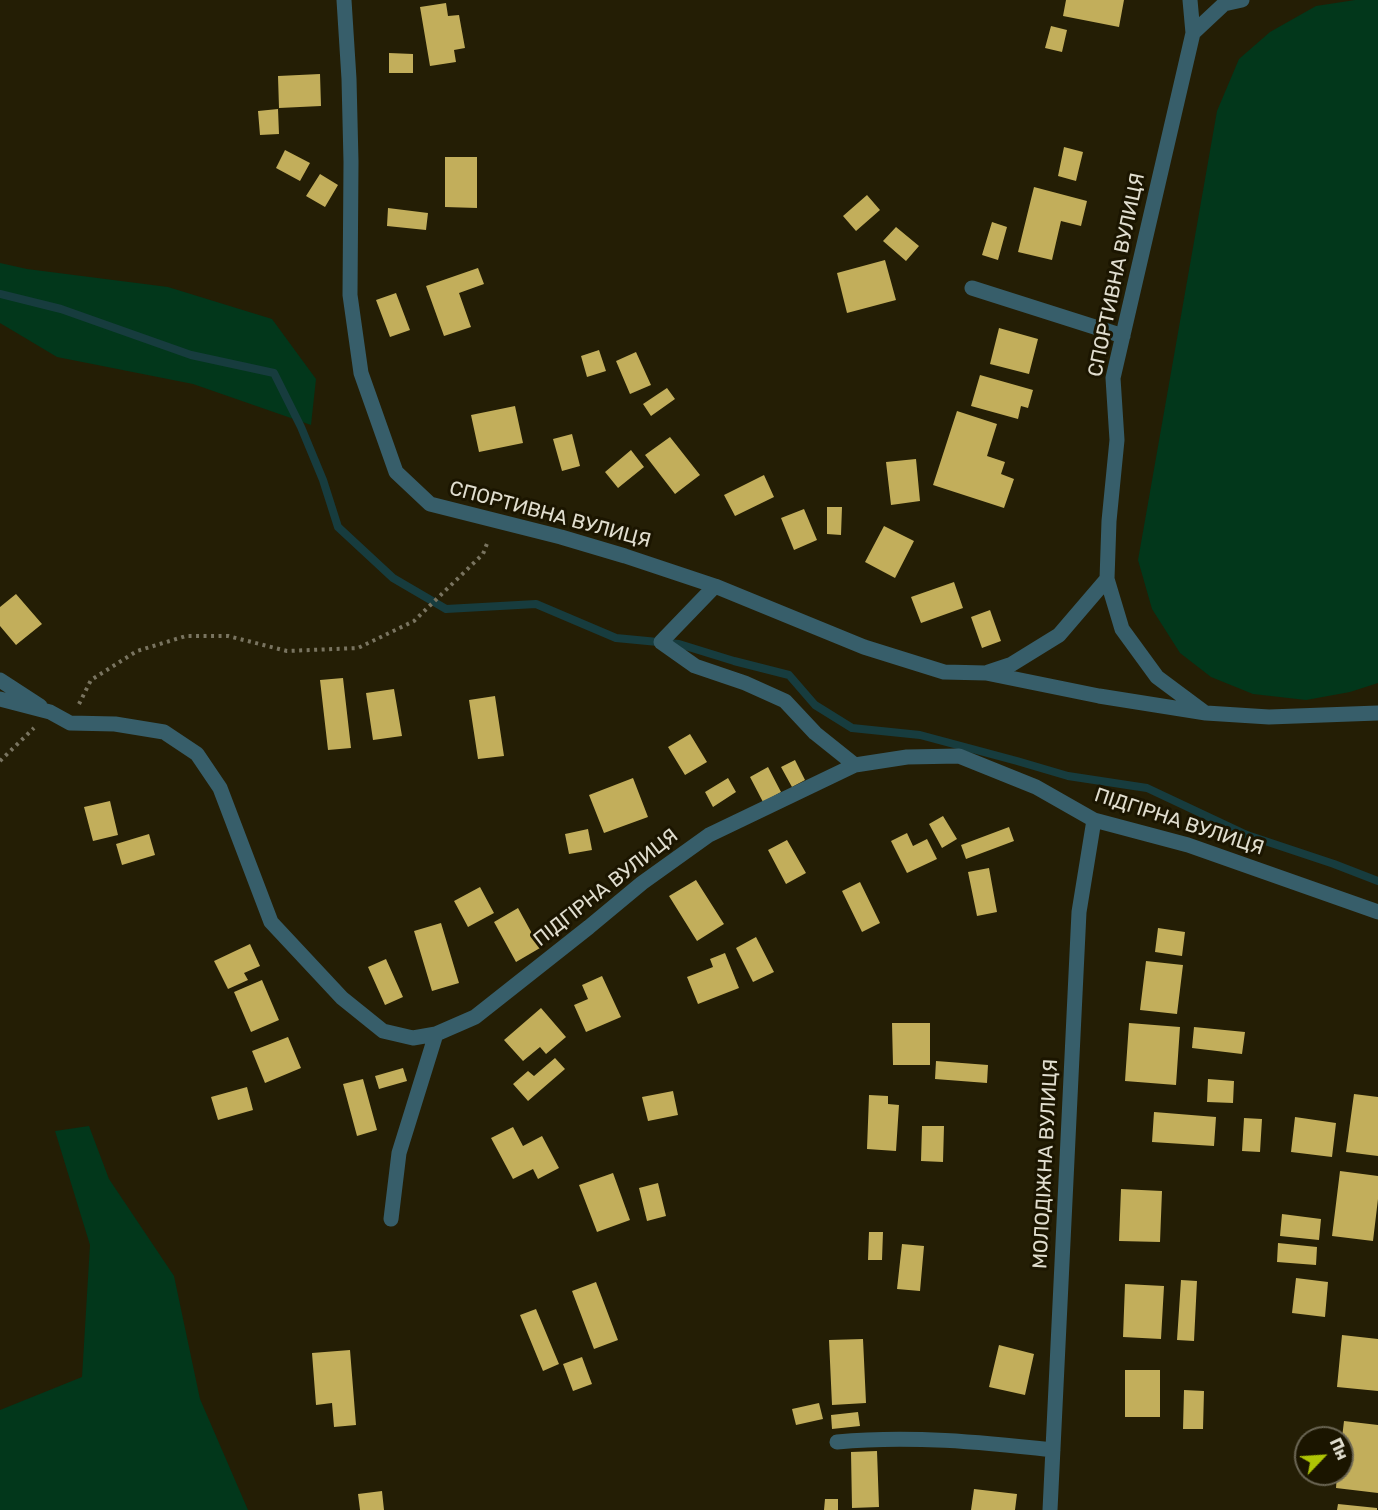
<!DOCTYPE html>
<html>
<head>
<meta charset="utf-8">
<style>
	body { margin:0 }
	#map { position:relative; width:1378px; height:1510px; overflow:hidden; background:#241e05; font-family:Rubik,sans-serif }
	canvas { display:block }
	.north { position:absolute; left:1294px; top:1426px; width:60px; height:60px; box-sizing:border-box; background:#1b1500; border:2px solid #6a6553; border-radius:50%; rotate:65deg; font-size:16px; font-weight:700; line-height:24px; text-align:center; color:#e1decf }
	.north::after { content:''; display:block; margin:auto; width:21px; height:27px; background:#afc505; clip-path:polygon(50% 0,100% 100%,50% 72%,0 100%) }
</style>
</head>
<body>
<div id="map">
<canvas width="1378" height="1510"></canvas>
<div class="north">Пн</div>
</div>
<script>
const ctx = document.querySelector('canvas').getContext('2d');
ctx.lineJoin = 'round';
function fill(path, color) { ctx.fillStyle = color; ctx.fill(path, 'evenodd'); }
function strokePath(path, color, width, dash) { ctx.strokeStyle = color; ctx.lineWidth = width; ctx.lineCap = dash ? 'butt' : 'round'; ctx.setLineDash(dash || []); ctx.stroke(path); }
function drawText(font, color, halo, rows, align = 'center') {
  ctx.font = font + ' Rubik,sans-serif'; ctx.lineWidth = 6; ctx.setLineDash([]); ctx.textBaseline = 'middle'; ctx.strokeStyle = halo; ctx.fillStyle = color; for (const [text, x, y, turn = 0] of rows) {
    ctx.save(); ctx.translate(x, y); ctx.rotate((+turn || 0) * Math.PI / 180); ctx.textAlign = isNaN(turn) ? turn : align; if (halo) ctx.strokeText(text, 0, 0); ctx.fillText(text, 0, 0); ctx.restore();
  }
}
const green = new Path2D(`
	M1355 0H1378V683L1350 692 1306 700 1253 694 1211 677 1180 653 1152 609 1138 560 1217 111 1239 59 1270 32 1316 6Z
	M0 263 27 269 168 287 272 319 316 379 311 425 193 384 57 357 0 323Z
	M89 1126 109 1179 174 1276 200 1399 248 1510H0V1410L82 1377 90 1245 55 1131Z`);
const stream = new Path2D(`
	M0 294 61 309 191 355 274 373 301 427 323 480 338 527 393 578 446 609 536 604 616 638 679 644 734 661 789 675 815 705 852 728 920 735 1017 761 1068 776 1147 788 1247 835 1334 864 1378 881`);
const building = new Path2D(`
	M1066 0H1124L1119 27 1063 16Z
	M446 3 448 16 459 15 465 48 454 50 456 62 430 66 420 7Z
	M1051 26 1067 30 1062 52 1045 48Z
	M389 53 413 54V73H389Z
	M320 74 321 106 279 108 278 76Z
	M278 109 279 134 260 135 258 111Z
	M1064 147 1083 152 1076 181 1058 176Z
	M285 150 310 163 300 181 276 168Z
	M445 157H477V208L445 207Z
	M320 174 338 185 325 207 306 196Z
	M1034 187 1087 201 1081 226 1061 221 1052 260 1018 252Z
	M867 195 880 210 856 231 843 216Z
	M388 208 428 213 426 230 387 226Z
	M992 222 1007 227 998 260 982 255Z
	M896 227 919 246 906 261 883 241Z
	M885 260 896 300 847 313 837 273Z
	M478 268 484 284 459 293 471 327 444 336 426 286Z
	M396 293 410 330 390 337 376 300Z
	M999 328 1038 339 1029 374 990 364Z
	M599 350 606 371 587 377 581 356Z
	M636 352 651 385 630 394 616 361Z
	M980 375 1033 390 1028 408 1021 406 1018 419 971 406Z
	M667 388 675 399 651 416 643 404Z
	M515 406 523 443 479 452 471 415Z
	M957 411 997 424 987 456 1005 462 1001 474 1014 479 1004 508 933 485Z
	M572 434 580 466 562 471 553 439Z
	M670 437 700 475 675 494 645 455Z
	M631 450 644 467 618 488 605 472Z
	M916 459 920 501 891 505 886 462Z
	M764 475 774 497 735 516 724 495Z
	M827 507H842L841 535 827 534Z
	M804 509 817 540 794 550 781 518Z
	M884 526 914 541 895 578 865 562Z
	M954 582 963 608 921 623 911 597Z
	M16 594 42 624 16 645 0 626V607Z
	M990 610 1001 641 982 648 971 617Z
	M343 678 351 748 328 750 320 680Z
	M394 689 402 736 373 740 366 693Z
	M495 696 504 756 478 759 469 700Z
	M690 734 707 762 685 775 668 747Z
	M795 760 805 780 792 787 781 767Z
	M768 767 781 792 763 802 750 777Z
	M633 778 648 817 604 833 589 795Z
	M728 778 736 792 713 807 705 792Z
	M110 801 118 835 93 841 84 807Z
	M943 816 957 839 942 848 929 824Z
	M1009 827 1014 841 966 859 961 845Z
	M588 829 592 850 569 854 565 834Z
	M907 833 913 846 927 839 937 859 907 873 891 841Z
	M149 834 155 855 122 865 116 844Z
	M787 840 806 873 786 884 768 850Z
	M989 868 997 912 977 916 968 872Z
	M696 880 724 924 697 941 669 896Z
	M860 882 880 923 862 932 842 891Z
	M480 887 494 913 468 927 454 901Z
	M518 908 540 948 516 962 494 922Z
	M441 923 459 983 432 991 414 931Z
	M1158 928 1185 932 1182 956 1155 952Z
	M756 937 774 972 753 982 736 948Z
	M250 944 260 966 244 973 248 980 228 989 214 961Z
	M725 953 739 988 698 1004 687 977 713 967 710 959Z
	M386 959 403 997 385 1005 368 967Z
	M1146 961 1183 965 1177 1014 1140 1010Z
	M602 976 621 1017 586 1032 574 1005 588 999 582 985Z
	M262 980 279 1020 251 1032 234 992Z
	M541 1008 566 1037 546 1054 540 1047 523 1061 504 1040Z
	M892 1023H930V1065H893Z
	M1129 1023 1180 1027 1176 1085 1125 1081Z
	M1194 1027 1245 1032 1242 1054 1192 1048Z
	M288 1037 301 1068 265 1083 252 1051Z
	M555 1058 565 1069 528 1101 513 1084 528 1071 534 1076Z
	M936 1061 988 1065 987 1083 935 1079Z
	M403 1068 407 1081 379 1089 375 1076Z
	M363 1079 377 1130 357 1136 343 1084Z
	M1208 1079 1234 1081 1233 1103 1207 1102Z
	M247 1087 253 1110 218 1120 211 1097Z
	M673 1091 678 1115 648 1121 642 1097Z
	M1354 1094 1378 1097V1156L1346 1152Z
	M869 1095 888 1096V1104L899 1105 896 1151 867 1149Z
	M1154 1112 1216 1117 1214 1146 1152 1142Z
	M1295 1117 1336 1123 1332 1157 1291 1152Z
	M1244 1118 1262 1119 1260 1152 1242 1151Z
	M922 1126H944L943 1162 921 1161Z
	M513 1127 523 1146 542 1136 559 1168 538 1179 533 1169 513 1179 491 1138Z
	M1340 1171 1378 1176V1199L1373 1241 1332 1236Z
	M613 1173 630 1220 597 1232 579 1185Z
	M658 1183 666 1216 647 1221 639 1188Z
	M1121 1189 1162 1191 1160 1242 1119 1241Z
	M1282 1214 1321 1219 1319 1240 1280 1236Z
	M869 1232H883L882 1260H868Z
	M1278 1243 1317 1247 1316 1265 1277 1262Z
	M902 1244 924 1246 920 1291 897 1289Z
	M1296 1278 1328 1282 1325 1317 1292 1313Z
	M1181 1280 1197 1281 1194 1341 1177 1340Z
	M596 1282 618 1340 594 1349 572 1291Z
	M1125 1284 1164 1286 1161 1339 1123 1337Z
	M536 1309 559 1364 543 1371 520 1315Z
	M1342 1335 1378 1339V1391L1337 1387Z
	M863 1339 866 1403 832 1405 829 1340Z
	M999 1345 1034 1354 1025 1395 989 1387Z
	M350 1350 356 1425 334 1427 332 1403 316 1405 312 1353Z
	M582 1357 592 1384 573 1391 563 1364Z
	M1125 1370H1160V1417H1125Z
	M1184 1390 1204 1391 1203 1429H1183Z
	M819 1403 823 1419 796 1425 792 1409Z
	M858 1412 860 1426 832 1429 831 1415Z
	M1344 1421 1378 1425V1493L1336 1488 1337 1474H1342V1438Z
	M877 1451 879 1507 852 1508 851 1452Z
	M974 1489 1017 1494 1015 1510H971Z
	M382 1491 384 1510H360L358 1494Z
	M825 1499H838V1510H824Z
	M1338 1504 1377 1508V1510H1337Z`);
const path = new Path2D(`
	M79 704 91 680 137 651 186 636H228L287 651 358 648 414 621 483 554 488 541
	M0 761 34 728`);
const minor = new Path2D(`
	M344 0 349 79 351 162 350 295 361 373 396 472 430 504 561 537 625 556 715 586 864 647 944 672 986 673 1099 696 1206 713 1269 717 1378 713
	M1190 0 1193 33
	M972 288 1123 336
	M1107 579 1122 629 1157 677 1204 712
	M715 586 661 642 695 666 745 683 785 701 815 733 855 765
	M988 672 1012 664 1059 635 1107 579 1109 521 1117 440 1113 378 1193 33 1224 4 1242 0
	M0 680 40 706
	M0 699 50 712 70 723 115 724 164 732 197 754 220 788 271 922 342 998 383 1031 413 1038 436 1034 475 1017 589 927 642 883 709 835 855 765 907 757 959 756 1036 787 1094 820 1188 845 1378 912
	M391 1219 399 1153 436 1034
	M837 1442C909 1435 981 1442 1053 1450
	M1050 1510 1079 912 1094 820`);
const streetNames = [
	["СПОРТИВНА ВУЛИЦЯ",1117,275,-78],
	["СПОРТИВНА ВУЛИЦЯ",550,515,15],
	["ПІДГІРНА ВУЛИЦЯ",1179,822,18],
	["ПІДГІРНА ВУЛИЦЯ",606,888,-38],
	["МОЛОДІЖНА ВУЛИЦЯ",1046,1164,-87]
];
fill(green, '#02371b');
strokePath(stream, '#173c3e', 8);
fill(building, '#c2ae5b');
strokePath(path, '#797460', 4, [3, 4.5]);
strokePath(minor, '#375e6a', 15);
drawText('20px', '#e1decf', '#1b1500', streetNames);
</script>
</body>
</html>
